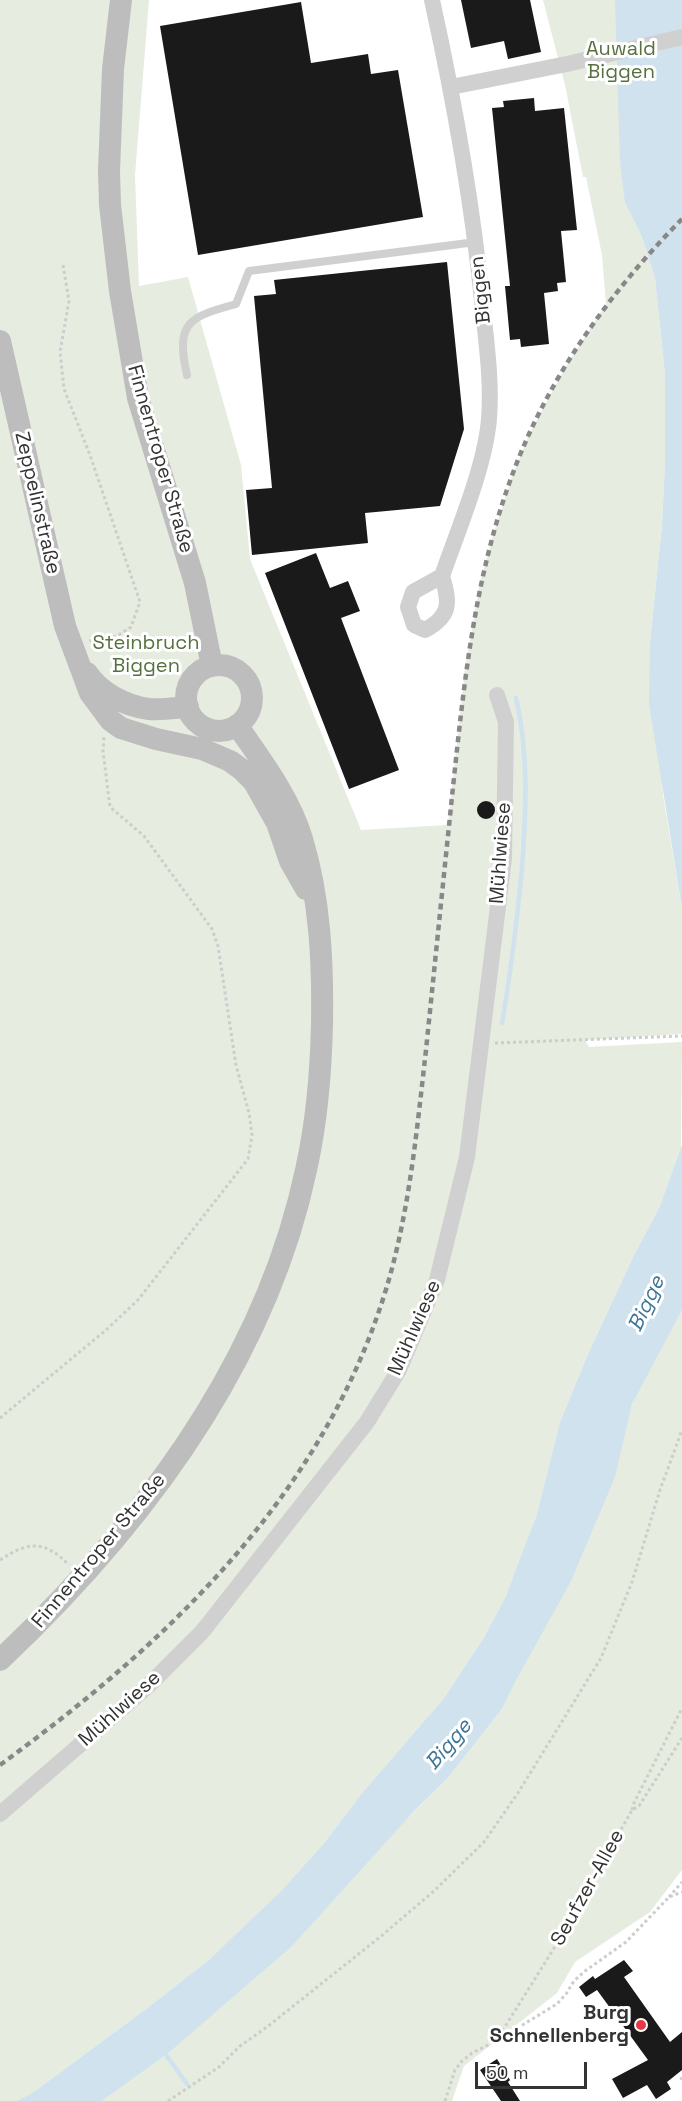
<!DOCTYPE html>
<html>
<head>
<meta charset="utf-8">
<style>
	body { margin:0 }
	#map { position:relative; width:682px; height:2101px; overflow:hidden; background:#fff; font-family:"Space Grotesk",sans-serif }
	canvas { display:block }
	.scale { position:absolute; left:475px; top:2062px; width:112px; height:27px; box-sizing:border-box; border:3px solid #333; border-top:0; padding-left:8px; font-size:18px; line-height:21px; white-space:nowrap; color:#333; -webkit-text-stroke:4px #fff; paint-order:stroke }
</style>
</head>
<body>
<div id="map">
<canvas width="682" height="2101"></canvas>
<div class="scale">50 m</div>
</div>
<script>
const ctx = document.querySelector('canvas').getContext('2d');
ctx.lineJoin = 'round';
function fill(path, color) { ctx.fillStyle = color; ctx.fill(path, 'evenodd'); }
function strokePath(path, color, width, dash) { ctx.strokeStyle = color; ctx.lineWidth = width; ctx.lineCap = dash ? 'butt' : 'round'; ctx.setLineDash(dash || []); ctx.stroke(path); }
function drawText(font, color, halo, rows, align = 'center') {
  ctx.font = font + ' "Space Grotesk",sans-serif'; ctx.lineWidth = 6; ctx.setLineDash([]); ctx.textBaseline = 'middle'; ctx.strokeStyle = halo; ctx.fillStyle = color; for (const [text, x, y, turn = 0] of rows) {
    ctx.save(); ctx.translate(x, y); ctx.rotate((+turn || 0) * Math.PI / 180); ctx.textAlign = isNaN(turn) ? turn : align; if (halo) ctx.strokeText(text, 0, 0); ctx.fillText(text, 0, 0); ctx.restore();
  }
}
const green = new Path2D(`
	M0 0H149L135 175 139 286 188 277 241 465 250 559 361 830 448 825 465 669 480 583 491 542 512 476 530 433 565 368 606 304 602 255 586 177H583L565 85 543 0H682L625 203 642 237 655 278 665 375V463L662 525 650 642 663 795 682 909V1034L585 1040 589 1047 682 1042 681 1148 659 1208 634 1255 588 1354 560 1422 536 1517 524 1551 506 1596 483 1639 444 1698 362 1793 325 1842 281 1891 210 1959 146 2009 35 2091 17 2101H0Z
	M682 1310V1870L650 1912 575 1962 557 1993 464 2066 452 2101H102L166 2055 447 1779 502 1709 627 1423 632 1404 643 1380Z`);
const water = new Path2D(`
	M615 0H682V909L649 704 650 642 662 525 665 463V375L655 278 642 237 625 203 620 162Z
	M682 1145V1310L632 1404 615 1477 571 1581 515 1682 502 1709 447 1779 415 1810 292 1946 166 2055 102 2101H17L35 2091 146 2009 210 1959 238 1932 281 1891 325 1842 362 1793 444 1698 483 1639 506 1596 536 1517 560 1422 588 1354 634 1255 659 1208Z`);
const stream = new Path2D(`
	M502 1023C511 971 517 921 522 868 526 811 529 754 516 698
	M164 2052 187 2084`);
const building = new Path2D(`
	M461 0H530L541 52 508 59 504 41 471 48Z
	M301 2 311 63 368 54 371 74 398 70 423 217 198 255 160 26Z
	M534 98 535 111 564 108 577 230 561 231 566 282 557 283 558 291 544 293 549 344 521 347 520 339 510 340 505 286H510L492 108 504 107 503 101Z
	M447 262 464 429 440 506 365 513 368 543 252 555 246 490 272 488 254 296 276 294 274 280Z
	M316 553 330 588 348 581 360 611 341 618 399 770 349 789 265 573Z
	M477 810a9 9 0 1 1 18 0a9 9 0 1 1-18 0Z
	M624 1960 633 1971 624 1977 670 2042 682 2032V2070L667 2082 671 2089 656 2099 647 2085 623 2098 612 2079 648 2060 597 1990 586 1997 579 1987 593 1976 595 1979Z
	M497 2059 510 2080 508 2082 520 2101H501L480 2070Z`);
const path = new Path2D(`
	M63 265 69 301 60 352 64 389 90 455 140 602 131 627 117 636 89 641
	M495 1043 682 1036
	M0 1418 106 1330 138 1300 248 1159 252 1135 249 1113 236 1065 218 946 212 929 144 836 110 807 103 751 104 736
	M0 1560C29 1541 44 1540 69 1565
	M632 1810 634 1803 682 1708
	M669 1897 682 1882
	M496 2041 561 1937 632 1810 639 1806 682 1738
	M680 2079 682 2078
	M168 2101 219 2067 240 2046 267 2027 380 1937 434 1891 484 1842 518 1793 601 1658 632 1582 660 1490 682 1430
	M445 2101 455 2070 462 2061 472 2053 496 2041 557 2004 566 1994 574 1981 585 1971 626 1942 669 1897 682 1892`);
const lane = new Path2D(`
	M187 375C175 322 189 317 236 304L249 271 476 242`);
const street = new Path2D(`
	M432 0C454 100 472 199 482 301 486 340 492 380 489 419 485 467 458 530 442 576 450 603 451 616 425 630L414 625 408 607 413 592 442 576
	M451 87 567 64 682 37
	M0 1814 149 1685 202 1632 367 1422 399 1370 437 1280 467 1157 504 858 506 722 497 695`);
const secondary = new Path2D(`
	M121 0 113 69 109 171 110 205 120 291 138 398 195 583 212 666
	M0 341 65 626 90 693 110 720 121 728 156 739 202 749 230 761 241 769 254 782 277 823 290 861 306 889
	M186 698a33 33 0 1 1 66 0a33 33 0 1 1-66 0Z
	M87 673C101 693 125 706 149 709 161 710 175 708 188 707
	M0 1660C141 1527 265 1363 306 1170 317 1121 321 1072 322 1023 323 962 320 898 302 839 290 798 261 760 237 725`);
const rail = new Path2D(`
	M0 1765C163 1646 312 1506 379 1311 408 1228 416 1137 426 1050 435 962 444 874 453 787 466 664 478 547 529 434 566 353 620 282 682 219`);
const markers = [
	[641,2025,6,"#e63946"]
];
const parkNames = [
	["Auwald",621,50],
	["Biggen",621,73],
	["Steinbruch",146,644],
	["Biggen",146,667]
];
const streetNames = [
	["Biggen",481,290,-96],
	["Finnentroper Straße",160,459,74],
	["Zeppelinstraße",37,503,77],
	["Mühlwiese",501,853,-86],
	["Mühlwiese",415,1328,-66],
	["Finnentroper Straße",99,1551,-50],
	["Mühlwiese",120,1709,-42],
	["Seufzer-Allee",588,1888,-61]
];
const poiNames = [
	["Burg",629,2014],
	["Schnellenberg",629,2037]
];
const waterNames = [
	["Bigge",647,1304,-65],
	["Bigge",449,1745,-50]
];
fill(green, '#e6ecdf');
fill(water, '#cfe2ee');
strokePath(stream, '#cfe2ee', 4.5);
fill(building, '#1a1a1a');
strokePath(path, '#cdcdcd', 3, [3, 3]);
strokePath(lane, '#d0d0d0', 8);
strokePath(street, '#d0d0d0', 16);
strokePath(secondary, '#bdbdbd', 22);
strokePath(rail, '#888', 4.5, [6, 4.5]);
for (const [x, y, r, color] of markers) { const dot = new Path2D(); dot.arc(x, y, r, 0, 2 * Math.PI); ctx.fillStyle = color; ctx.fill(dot); strokePath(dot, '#fff', 2); }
drawText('20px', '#56703f', '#fff', parkNames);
drawText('20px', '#333', '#fff', streetNames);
drawText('bold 20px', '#333', '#fff', poiNames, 'right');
drawText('italic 21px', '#3f7597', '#fff', waterNames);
</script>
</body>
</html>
